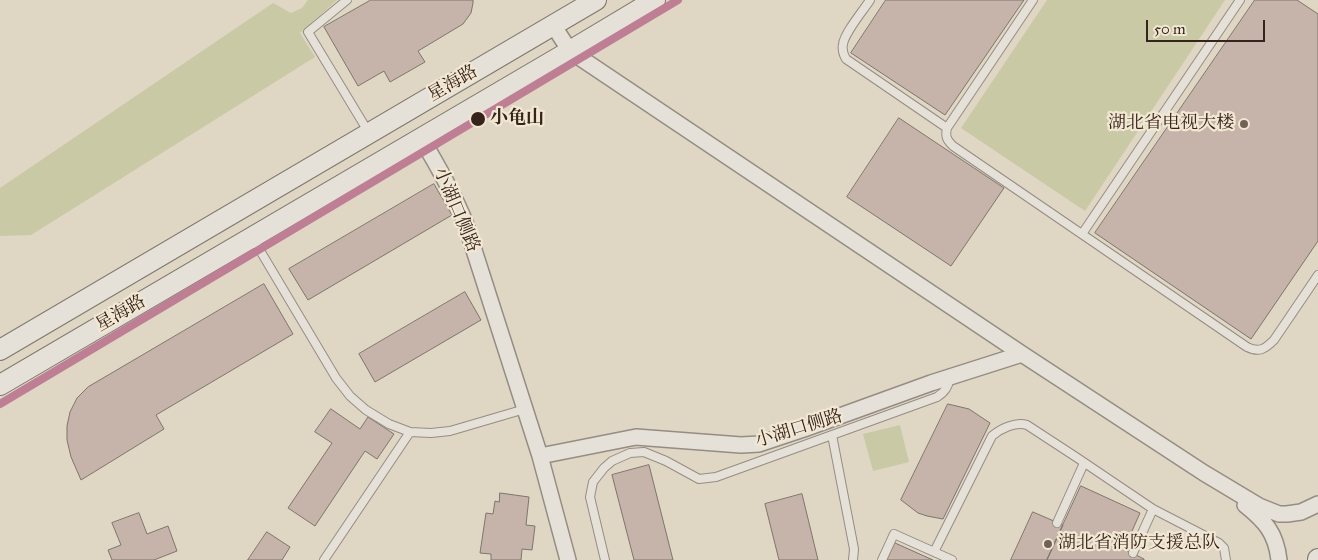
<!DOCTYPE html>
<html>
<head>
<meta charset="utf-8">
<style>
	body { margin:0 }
	#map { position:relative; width:1318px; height:560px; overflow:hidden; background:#dfd6c4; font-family:"IM FELL Great Primer",serif }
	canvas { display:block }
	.scale { position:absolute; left:1146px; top:20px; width:119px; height:22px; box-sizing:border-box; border:2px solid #36231b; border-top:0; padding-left:6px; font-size:15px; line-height:18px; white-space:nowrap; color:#36231b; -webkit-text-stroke:4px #f1e7d2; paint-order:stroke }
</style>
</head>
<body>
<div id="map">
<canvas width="1318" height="560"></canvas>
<div class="scale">50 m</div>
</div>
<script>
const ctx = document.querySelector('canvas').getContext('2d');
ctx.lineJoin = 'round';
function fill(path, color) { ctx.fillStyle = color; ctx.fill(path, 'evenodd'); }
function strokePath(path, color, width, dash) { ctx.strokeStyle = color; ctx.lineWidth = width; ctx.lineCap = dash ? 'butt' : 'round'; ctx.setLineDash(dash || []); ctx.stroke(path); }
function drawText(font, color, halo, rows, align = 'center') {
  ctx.font = font + ' "IM FELL Great Primer","Noto Serif SC",serif'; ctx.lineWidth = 4.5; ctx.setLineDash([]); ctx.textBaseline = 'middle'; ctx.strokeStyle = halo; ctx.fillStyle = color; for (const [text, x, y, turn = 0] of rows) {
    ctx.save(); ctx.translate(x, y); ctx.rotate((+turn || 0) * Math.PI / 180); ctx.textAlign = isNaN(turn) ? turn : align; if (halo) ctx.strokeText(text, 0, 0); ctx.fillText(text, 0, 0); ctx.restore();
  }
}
const green = new Path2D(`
	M308 0H337L300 33 315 57 31 235 0 236V188L273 3 291 13 302 8Z
	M1047 0H1225L1085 211 961 128Z
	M900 425 909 462 873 471 863 434Z`);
const building = new Path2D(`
	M371 0H473V3L471 13 463 24 418 51 425 62 390 82 384 71 358 86 324 27Z
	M886 0H1024L945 115 851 53Z
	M1255 0H1297L1318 14V241L1251 339 1095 233Z
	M899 118 1004 188 951 266 847 197Z
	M434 184 452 215 308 300 289 269Z
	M264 284 293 334 156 415 164 429 81 480 71 457 67 440V426L70 412 77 398 88 387Z
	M465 292 481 320 375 382 359 354Z
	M948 404 969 409 990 423 943 519 927 516 918 513 901 500Z
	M331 409 360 429 368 417 394 434 377 459 365 451 315 526 288 508 332 443 315 432Z
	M649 465 673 560H634L612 475Z
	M1081 486 1140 513 1124 549 1144 559V560H1047Z
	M500 493 529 497 526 525 535 526 532 550 522 549 521 560H491V554L480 553 486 513 493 514 495 501 499 502Z
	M802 494 818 560H779L765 504Z
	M1033 512 1063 525 1047 560H1011Z
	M139 513 147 534 168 526 177 551 154 560H112L108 550 121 545 112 523Z
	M267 532 290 547 282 560H248Z
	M895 543 933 560H887Z`);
const lane = new Path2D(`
	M347 0 308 32 369 133
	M870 0C863 11 845 32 843 44 842 49 843 54 846 59L947 128
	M1033 0 947 128C945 137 947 140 953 146L1247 347C1259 353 1265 349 1274 340L1318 275
	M1082 234 1240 0
	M252 237 336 378 350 396 366 410 389 424 410 432 431 433 450 431 525 409
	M832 435 854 549 853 560
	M1057 523 1084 463
	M934 552 992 436C1000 429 1016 421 1027 425L1076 457 1153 509 1219 543 1224 548 1226 560
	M1133 553 1153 509
	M324 560 410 432
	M605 560 590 497 593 482 604 468 612 461 630 453 644 452 666 461 699 479 716 477 937 397C945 392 948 387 950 378
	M882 560 894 534 952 560`);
const street = new Path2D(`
	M553 25 570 51 1022 354 1204 473 1259 506 1279 514H1287L1301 512 1318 504
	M421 138C438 166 453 193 465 222L540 456 568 560
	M540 456 636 437 741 445 759 444 804 429 931 383 1022 354
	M1245 505C1265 521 1276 533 1279 560`);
const secondary = new Path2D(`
	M0 350 596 0
	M0 385 570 51 655 0
	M1318 560V559`);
const metro1 = new Path2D(`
	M0 404 678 0`);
const markers = [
	[478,119,8,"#36231b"],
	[1244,124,5,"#716256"],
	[1048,544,5,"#716256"]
];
const streetNames = [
	["星海路",453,84,-30],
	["小湖口侧路",456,210,67],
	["星海路",121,314,-30],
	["小湖口侧路",799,429,-17]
];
const stopNames = [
	["小龟山",490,119]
];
const poiNames = [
	["湖北省电视大楼",1234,124],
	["湖北省消防支援总队",1058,544,"left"]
];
fill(green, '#cac9a6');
fill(building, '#c6b3a9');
strokePath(building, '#7d766c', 1);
strokePath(lane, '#958d83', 10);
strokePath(street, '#958d83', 18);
strokePath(secondary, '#7d766c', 22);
strokePath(lane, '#e6e1d8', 8);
strokePath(street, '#e6e1d8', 15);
strokePath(secondary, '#e6e1d8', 20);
strokePath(metro1, '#be7e93', 8);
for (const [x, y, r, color] of markers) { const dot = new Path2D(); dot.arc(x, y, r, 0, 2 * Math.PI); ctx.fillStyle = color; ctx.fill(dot); strokePath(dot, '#f1e7d2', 2); }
drawText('18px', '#36231b', '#f1e7d2', streetNames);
drawText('bold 18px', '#36231b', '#f1e7d2', stopNames, 'left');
drawText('18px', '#36231b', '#f1e7d2', poiNames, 'right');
</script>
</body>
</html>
